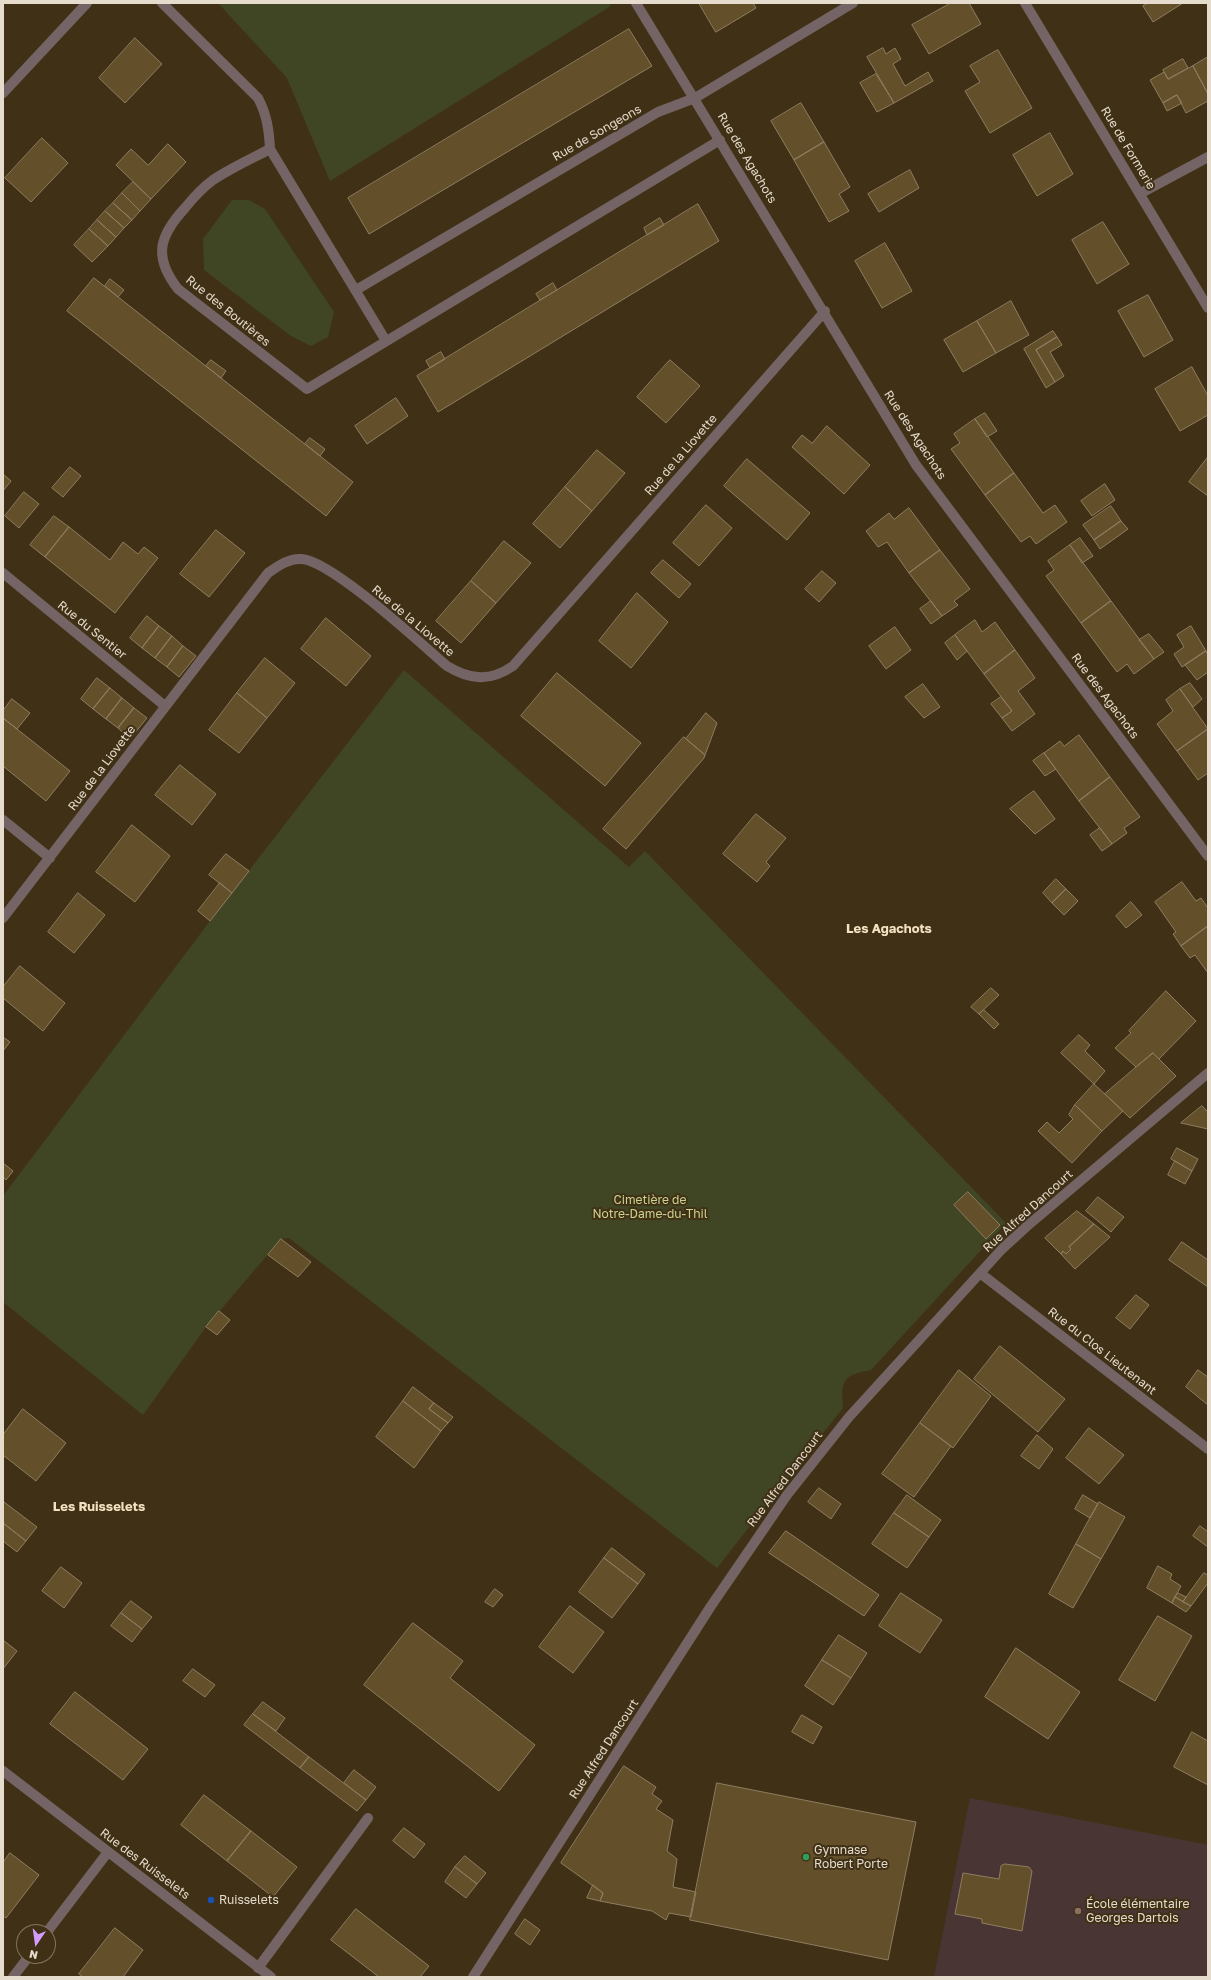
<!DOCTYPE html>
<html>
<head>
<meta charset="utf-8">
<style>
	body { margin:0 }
	#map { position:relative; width:1211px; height:1980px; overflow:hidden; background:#403116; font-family:"Golos Text",sans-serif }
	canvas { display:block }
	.frame { position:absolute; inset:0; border:4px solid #e5dccd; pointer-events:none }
	.north { position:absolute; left:16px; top:1924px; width:40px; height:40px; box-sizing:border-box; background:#403116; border:1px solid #82755f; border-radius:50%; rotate:193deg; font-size:11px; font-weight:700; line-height:16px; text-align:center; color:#e5dccd }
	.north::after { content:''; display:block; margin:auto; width:14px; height:18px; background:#d39cfc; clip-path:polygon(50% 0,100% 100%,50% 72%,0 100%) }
</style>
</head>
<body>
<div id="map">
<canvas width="1211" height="1980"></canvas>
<div class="frame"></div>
<div class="north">N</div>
</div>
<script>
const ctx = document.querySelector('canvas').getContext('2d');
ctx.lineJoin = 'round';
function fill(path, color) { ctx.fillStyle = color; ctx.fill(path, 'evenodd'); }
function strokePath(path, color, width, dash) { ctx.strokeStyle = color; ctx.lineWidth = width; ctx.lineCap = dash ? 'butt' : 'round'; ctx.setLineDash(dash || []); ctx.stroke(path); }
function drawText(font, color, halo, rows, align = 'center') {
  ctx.font = font + ' "Golos Text",sans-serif'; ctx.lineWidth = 4; ctx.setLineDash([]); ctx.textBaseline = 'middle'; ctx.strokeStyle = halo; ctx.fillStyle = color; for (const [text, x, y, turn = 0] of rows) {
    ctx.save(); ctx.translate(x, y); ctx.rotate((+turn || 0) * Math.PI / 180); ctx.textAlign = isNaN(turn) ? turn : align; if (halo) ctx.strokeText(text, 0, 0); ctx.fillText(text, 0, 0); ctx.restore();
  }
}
const education = new Path2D(`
	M970 1798 1208 1845V1977H934Z`);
const green = new Path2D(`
	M218 3H609L611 6 330 181 287 78Z
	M232 200H249L265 209 334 312 328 337 311 346 291 336 204 270 203 239Z
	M404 670 629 867 645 851 1006 1223 871 1370C842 1375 841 1381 843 1408L717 1568 289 1238 281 1239 206 1327 143 1415 3 1302V1196L210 921Z`);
const building = new Path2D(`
	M699 3H753L756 8 716 32Z
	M951 3H969L981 24 929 54 912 25Z
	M1149 3H1183L1153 22 1143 6Z
	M629 29 652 66 369 234 348 198Z
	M135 38 162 64 125 103 99 78Z
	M883 48 886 54 895 48 901 59 893 64 905 86 928 72 933 81 894 103 867 57Z
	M998 50 1032 108 990 133 965 91 980 82 970 66Z
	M1208 57V94L1193 66Z
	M1183 59 1188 68 1168 79 1163 70Z
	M1193 66 1208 94V101L1186 113 1177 95 1163 103 1150 80 1164 72 1168 79Z
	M876 74 894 103 877 112 860 83Z
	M1177 95 1182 103 1167 111 1163 103Z
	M801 103 824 142 794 160 771 121Z
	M1050 133 1073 174 1037 196 1013 155Z
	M42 138 68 163 31 202 5 178Z
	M824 142 850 187 839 194 849 211 829 222 794 160Z
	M168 144 186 162 151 199 116 165 131 149 148 165Z
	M910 170 919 188 879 212 868 194Z
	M133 182 151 199 140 211 122 193Z
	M122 193 140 211 132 220 113 203Z
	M113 203 132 220 124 228 105 211Z
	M698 204 719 241 438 412 417 376Z
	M105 211 124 228 116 237 97 220Z
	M660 218 664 225 647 235 644 228Z
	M97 220 116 237 108 246 89 229Z
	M1103 222 1129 264 1097 284 1072 240Z
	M89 229 108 246 92 262 74 245Z
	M885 243 912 291 882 308 855 261Z
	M94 278 353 482 326 516 67 311Z
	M110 279 124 290 118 297 105 286Z
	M553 283 557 290 540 300 536 294Z
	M1148 295 1173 340 1144 357 1118 311Z
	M1011 301 1029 335 996 353 977 321Z
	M977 321 996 353 963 372 944 340Z
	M1053 331 1057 337 1036 350 1055 382 1046 388 1024 349Z
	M1057 337 1062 345 1050 352 1064 376 1055 382 1036 350Z
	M441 352 445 359 430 368 426 361Z
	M211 360 226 371 221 378 206 366Z
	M670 360 700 386 666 423 637 397Z
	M1192 367 1208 396V415L1180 431 1155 389Z
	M396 398 408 416 367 444 355 426Z
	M985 413 997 431 987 437 975 419Z
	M975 419 1014 473 985 495 951 449 960 443 954 434Z
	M827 426 870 465 844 494 792 447 802 435 812 443Z
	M310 438 325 449 320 456 305 444Z
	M597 450 625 473 592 511 565 487Z
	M1208 457V496L1189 482Z
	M747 459 810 513 787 540 724 486Z
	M70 467 81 476 63 497 52 488Z
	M1014 473 1043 513 1055 505 1067 522 1036 544 1030 536 1021 542 985 495Z
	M3 474 11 481 3 491Z
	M1105 484 1115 500 1092 516 1081 501Z
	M565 487 592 511 560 548 533 524Z
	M24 492 39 504 19 528 5 516Z
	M706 505 732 528 699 566 673 543Z
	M1111 506 1121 521 1094 540 1083 525Z
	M909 508 940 550 909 573 887 542 878 547 866 531 889 513 894 519Z
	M54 516 69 527 45 557 30 545Z
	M1121 521 1128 529 1100 549 1094 540Z
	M69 527 110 560 123 542 138 554 144 547 158 558 115 613 45 557Z
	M216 530 245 553 209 597 180 574Z
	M1080 538 1093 556 1082 563 1070 545Z
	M504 541 531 563 496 603 471 581Z
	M1070 545 1111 601 1081 623 1046 576 1054 570 1048 561Z
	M940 550 970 589 954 601 958 605 942 616 909 573Z
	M663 560 691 584 679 598 651 573Z
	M822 571 836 583 819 602 805 589Z
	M471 581 496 603 461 643 436 621Z
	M637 593 668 622 631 668 599 641Z
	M931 601 942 616 931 624 920 609Z
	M1111 601 1154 659 1134 674 1127 664 1117 672 1081 623Z
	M147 616 159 626 142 648 130 638Z
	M326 618 371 656 346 686 301 649Z
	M975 620 982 632 995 622 1015 650 984 674 955 635Z
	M159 626 172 636 155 658 142 648Z
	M1191 626 1206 651 1182 667 1174 654 1184 647 1177 635Z
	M895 627 911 650 886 669 869 646Z
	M1149 634 1164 652 1154 659 1139 640Z
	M955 635 967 651 957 660 945 643Z
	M172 636 183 646 167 667 155 658Z
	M183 646 196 656 179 677 167 667Z
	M1015 650 1035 678 1018 691 1035 714 1012 731 1002 718 1012 711 984 674Z
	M1206 651 1208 655V672L1197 680 1185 665Z
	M265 658 295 683 267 718 237 693Z
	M557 673 641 743 605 786 521 716Z
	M97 678 110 688 93 709 81 699Z
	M1190 683 1202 699 1193 707 1180 689Z
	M923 684 940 707 924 718 905 697Z
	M110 688 122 698 106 719 93 709Z
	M1180 689 1208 729 1177 751 1157 724 1173 711 1166 700Z
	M237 693 267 718 239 753 209 730Z
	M1001 697 1012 711 1002 718 991 704Z
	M122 698 134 708 118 728 106 719Z
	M12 699 30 713 17 729 3 718V711Z
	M134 708 147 718 130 739 118 728Z
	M706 713 717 723 705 755 686 739Z
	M3 718 70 771 46 801 3 766Z
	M1208 729V773L1198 780 1177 751Z
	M1079 735 1110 777 1079 801 1044 753 1060 741 1064 746Z
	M684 737 705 755 704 758 626 849 603 829Z
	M1044 753 1056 769 1045 776 1033 761Z
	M180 765 216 794 192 825 155 795Z
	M1110 777 1140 817 1124 828 1127 833 1112 844 1079 801Z
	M1034 791 1055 819 1035 834 1010 809Z
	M756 814 786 838 766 862 770 866 757 882 723 854Z
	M132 825 170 856 135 902 96 872Z
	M1100 828 1112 844 1102 851 1090 835Z
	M226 854 249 871 232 893 209 875Z
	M1056 879 1066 889 1052 903 1043 893Z
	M1182 882 1196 901 1201 898 1208 908V926L1181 946 1173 934 1176 932 1155 902Z
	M220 883 232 893 210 921 198 911Z
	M1066 889 1078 901 1064 915 1052 903Z
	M78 893 105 915 74 953 48 932Z
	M1131 902 1142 915 1126 928 1116 916Z
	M1208 926V973L1195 955 1190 958 1181 946Z
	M20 966 65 1003 43 1031 3 998V987Z
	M991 988 999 995 979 1014 971 1007Z
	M1166 991 1196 1021 1159 1059 1153 1053 1136 1067 1115 1048 1131 1033 1129 1031Z
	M984 1010 999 1024 994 1029 979 1014Z
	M1079 1035 1090 1045 1085 1051 1105 1071 1094 1084 1061 1053Z
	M3 1037 10 1042 3 1051Z
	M1153 1053 1176 1076 1130 1118 1105 1094Z
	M1094 1084 1123 1111 1102 1131 1075 1105Z
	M1075 1105 1102 1131 1072 1163 1038 1131 1047 1122 1059 1133 1073 1119 1069 1115Z
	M1202 1106 1208 1112V1129L1181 1123Z
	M1177 1148 1198 1159 1192 1171 1171 1159Z
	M1175 1161 1192 1171 1185 1184 1168 1175Z
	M3 1163 13 1171 6 1180 3 1177Z
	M968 1192 1000 1225 986 1239 954 1205Z
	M1098 1197 1124 1217 1111 1232 1086 1211Z
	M1077 1211 1094 1224 1069 1247 1071 1249 1066 1254 1063 1251 1061 1254 1045 1238Z
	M1094 1224 1110 1237 1075 1269 1061 1254 1063 1251 1066 1254 1071 1249 1069 1247Z
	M281 1239 311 1262 298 1277 268 1255Z
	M1182 1242 1208 1260V1287L1169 1260Z
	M1136 1295 1149 1305 1130 1329 1116 1318Z
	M219 1311 230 1320 217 1335 206 1327Z
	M1000 1346 1065 1399 1038 1432 974 1379Z
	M959 1370 991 1396 953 1448 920 1423Z
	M1198 1370 1208 1377V1405L1186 1387Z
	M413 1387 434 1403 429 1409 448 1423 441 1431 403 1401Z
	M403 1401 441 1431 414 1468 376 1437Z
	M434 1403 453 1417 448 1423 429 1409Z
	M23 1409 66 1443 36 1481 3 1455V1435Z
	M920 1423 951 1446 914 1497 882 1474Z
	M1089 1428 1124 1455 1099 1484 1066 1458Z
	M1037 1435 1053 1449 1039 1469 1021 1456Z
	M819 1488 841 1504 831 1519 808 1502Z
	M907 1495 941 1520 929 1537 894 1513Z
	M1083 1495 1098 1504 1090 1518 1075 1509Z
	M4 1502 37 1527 26 1541 3 1523Z
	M1099 1502 1125 1517 1101 1559 1076 1544Z
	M894 1513 929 1537 907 1568 872 1544Z
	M3 1523 26 1541 17 1552 3 1541Z
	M1200 1526 1207 1531 1208 1530V1547L1193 1536Z
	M786 1531 879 1595 864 1616 769 1553Z
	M1076 1544 1101 1559 1073 1608 1049 1594Z
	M612 1548 645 1574 638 1584 604 1558Z
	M604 1558 638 1584 612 1618 579 1592Z
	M1158 1566 1172 1574 1170 1579 1181 1586 1172 1603 1147 1588Z
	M61 1567 82 1583 64 1608 42 1591Z
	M1204 1573 1208 1575V1583L1191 1606 1183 1602Z
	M495 1589 503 1595 493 1607 485 1602Z
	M901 1593 942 1620 920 1653 879 1626Z
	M1178 1593 1186 1597 1183 1602 1175 1597Z
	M1175 1597 1191 1606 1186 1612 1172 1603Z
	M131 1601 152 1617 142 1629 121 1613Z
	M570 1606 604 1632 573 1673 539 1647Z
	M121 1613 142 1629 132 1642 111 1626Z
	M1158 1616 1192 1636 1155 1701 1119 1680Z
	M413 1623 463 1661 450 1678 535 1745 499 1791 364 1685Z
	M839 1635 867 1653 851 1678 822 1660Z
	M3 1640 17 1651 3 1669Z
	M1016 1648 1080 1692 1048 1739 985 1697Z
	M822 1660 851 1678 833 1705 805 1686Z
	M193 1669 215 1685 205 1697 183 1681Z
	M75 1692 148 1749 123 1780 50 1724Z
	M263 1702 285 1718 276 1731 253 1714Z
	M253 1714 309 1757 300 1768 244 1725Z
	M802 1715 822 1727 813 1744 792 1732Z
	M1192 1732 1208 1741V1785L1174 1767Z
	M309 1757 366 1800 357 1811 300 1768Z
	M624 1766 656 1787 652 1794 662 1801 656 1809 673 1820 667 1851 677 1859 673 1887 696 1892 691 1917 669 1913 666 1920 652 1911 600 1901 603 1893 561 1863Z
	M354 1770 376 1787 366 1800 344 1783Z
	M717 1783 916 1822 888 1960 690 1920Z
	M204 1795 251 1831 227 1861 181 1825Z
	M404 1828 425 1844 414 1858 393 1841Z
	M251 1831 297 1867 273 1897 227 1861Z
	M10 1853 39 1875 6 1918 3 1916V1863Z
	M465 1856 486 1873 477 1884 455 1867Z
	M1005 1864 1029 1867 1032 1871 1022 1931 982 1923V1919L955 1914 963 1873 999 1879 1001 1866Z
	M455 1867 477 1884 466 1898 445 1882Z
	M593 1885 603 1893 600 1901 587 1898Z
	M356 1909 429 1966 420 1977H379L331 1940Z
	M525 1919 540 1930 530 1945 515 1934Z
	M115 1928 143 1950 123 1977H83L79 1974Z`);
const lane = new Path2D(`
	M3 573 165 706
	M258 1968 368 1818`);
const street = new Path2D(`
	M162 3 258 98C267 115 269 130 270 149L386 341
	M636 3 916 465 1208 856
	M1025 3 1208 308
	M3 93 87 3
	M270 149C251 159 231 168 213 180 202 188 193 198 185 208 159 236 153 257 178 289L307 389 720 140
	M1141 193 1208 157
	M356 290 658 112 695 98 853 3
	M3 820 50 858
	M3 918 268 573C278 566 289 558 302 559 333 562 419 642 447 666 470 680 490 682 513 666L825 311
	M980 1273 1208 1449
	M3 1771 271 1977
	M47 1932 108 1852
	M13 1977 29 1956
	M473 1977 711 1606 787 1495 849 1417 1002 1249 1026 1227 1208 1073`);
const markers = [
	[806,1857,4,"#2e9e5b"],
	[211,1900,4,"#1a4fb4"],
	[1078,1911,4,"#8d6e63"]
];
const streetNames = [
	["Rue de Songeons",597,133,-30],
	["Rue de Formerie",1128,148,59],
	["Rue des Agachots",747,158,59],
	["Rue des Boutières",228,311,39],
	["Rue des Agachots",915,435,57],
	["Rue de la Liovette",681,455,-49],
	["Rue de la Liovette",413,621,40],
	["Rue du Sentier",92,630,39],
	["Rue des Agachots",1105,696,53],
	["Rue de la Liovette",102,768,-53],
	["Rue Alfred Dancourt",1028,1211,-42],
	["Rue du Clos Lieutenant",1102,1351,38],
	["Rue Alfred Dancourt",785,1479,-53],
	["Rue Alfred Dancourt",604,1749,-57],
	["Rue des Ruisselets",145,1864,37]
];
const parkNames = [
	["Cimetière de",650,1200],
	["Notre-Dame-du-Thil",650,1214]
];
const poiNames = [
	["Gymnase",814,1850],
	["Robert Porte",814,1864],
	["Ruisselets",219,1900],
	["École élémentaire",1086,1904],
	["Georges Dartois",1086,1918]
];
const neighbourhoodNames = [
	["Les Agachots",889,929],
	["Les Ruisselets",99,1507]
];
fill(education, '#4a3535');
fill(green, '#404524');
fill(building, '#634f2a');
strokePath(building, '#8e7d60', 1);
strokePath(lane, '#746465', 10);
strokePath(street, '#746465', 10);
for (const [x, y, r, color] of markers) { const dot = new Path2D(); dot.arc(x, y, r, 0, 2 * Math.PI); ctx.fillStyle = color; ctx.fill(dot); strokePath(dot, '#403116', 1.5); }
drawText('12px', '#e5dccd', '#403116', streetNames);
drawText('12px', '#cad490', '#403116', parkNames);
drawText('12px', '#e5dccd', '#403116', poiNames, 'left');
drawText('bold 13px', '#f4e1c1', '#403116', neighbourhoodNames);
</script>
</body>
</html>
